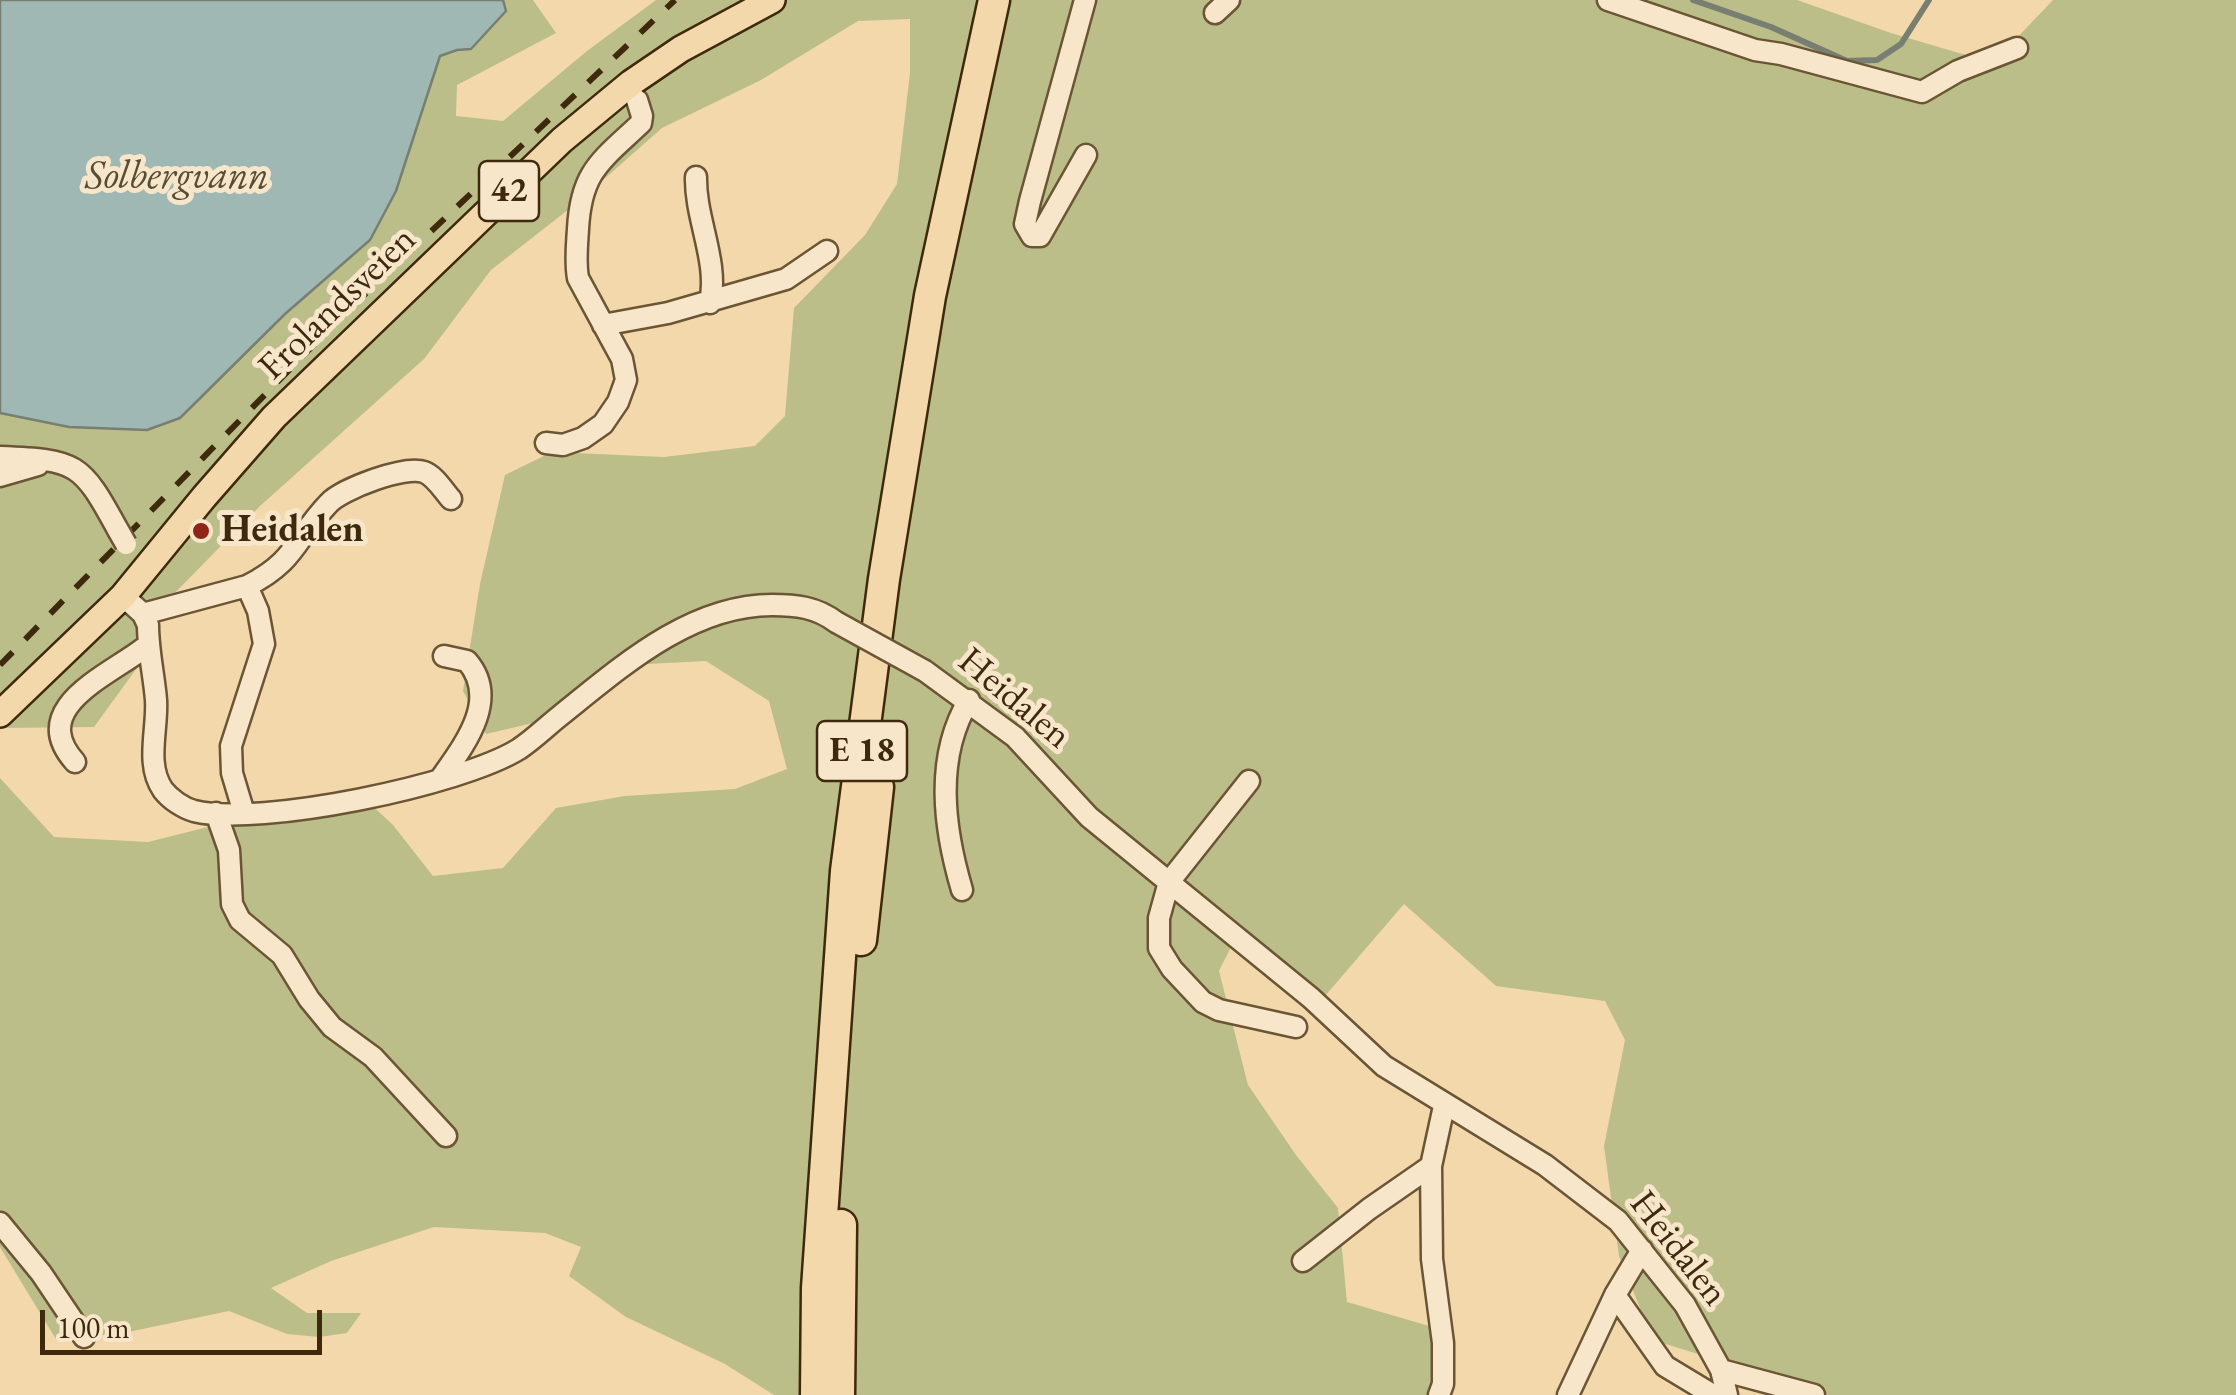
<!DOCTYPE html>
<html>
<head>
<meta charset="utf-8">
<style>
	body { margin:0 }
	#map { position:relative; width:2236px; height:1395px; overflow:hidden; background:#f3d8ac; font-family:"EB Garamond",serif }
	canvas { display:block }
	.scale { position:absolute; left:40px; top:1310px; width:282px; height:45px; box-sizing:border-box; border:5px solid #3e290c; border-top:0; padding-left:12px; font-size:30px; line-height:35px; white-space:nowrap; color:#3e290c; -webkit-text-stroke:8px #f7e6c9; paint-order:stroke }
</style>
</head>
<body>
<div id="map">
<canvas width="2236" height="1395"></canvas>
<div class="scale">100 m</div>
</div>
<script>
const ctx = document.querySelector('canvas').getContext('2d');
ctx.lineJoin = 'round';
function fill(path, color) { ctx.fillStyle = color; ctx.fill(path, 'evenodd'); }
function strokePath(path, color, width, dash) { ctx.strokeStyle = color; ctx.lineWidth = width; ctx.lineCap = dash ? 'butt' : 'round'; ctx.setLineDash(dash || []); ctx.stroke(path); }
function drawText(font, color, halo, rows, align = 'center') {
  ctx.font = font + ' "EB Garamond",serif'; ctx.lineWidth = 10; ctx.setLineDash([]); ctx.textBaseline = 'middle'; ctx.strokeStyle = halo; ctx.fillStyle = color; for (const [text, x, y, turn = 0] of rows) {
    ctx.save(); ctx.translate(x, y); ctx.rotate((+turn || 0) * Math.PI / 180); ctx.textAlign = isNaN(turn) ? turn : align; if (halo) ctx.strokeText(text, 0, 0); ctx.fillText(text, 0, 0); ctx.restore();
  }
}
const green = new Path2D(`
	M503 0H533L556 33 457 85 456 116 503 121 587 51 656 0H1797L1891 33 1993 63 2053 0H2236V1395H1829L1653 1340 1619 1256 1604 1146 1625 1040 1605 1001 1496 986 1404 904 1325 996 1244 944 1234 941 1219 971 1248 1085 1296 1155 1338 1208 1347 1302 1436 1328 1445 1395H774L725 1364 626 1317 569 1276 581 1247 545 1233 434 1227 331 1261 271 1288 307 1313H361L347 1333 319 1337 287 1334 229 1311 128 1332 57 1341 0 1247V778L54 837 148 842 256 815 366 800 393 825 433 876 503 868 556 808 625 796 735 789 787 769 769 701 706 661 647 664 550 719 486 734 463 691 480 584 505 475 552 452 664 457 755 446 785 416 794 308 865 235 897 184 910 73V19L858 21 761 80 662 128 578 202 491 270 424 359 260 506 167 601 142 661 94 727 0 728V413L69 427 147 430 180 418 285 314 370 240 440 55 457 50 506 11Z`);
const water = new Path2D(`
	M0 0H503L506 11 471 49 457 50 440 56 396 191 370 240 285 314 180 418 147 430 69 427 0 413Z`);
const stream = new Path2D(`
	M1693 0 1771 27 1847 61 1877 60 1901 44 1929 0`);
const minor = new Path2D(`
	M1085 0 1030 201 1025 224 1032 236H1040L1086 155
	M1608 0 1755 50 1781 54 1922 92 1958 71 2017 48
	M1215 13 1229 0
	M696 177C695 219 719 261 710 303
	M603 325 668 313 786 279 827 251
	M546 443 563 445 583 438 603 424 618 402 626 380 622 359 578 278C575 261 577 246 578 229 581 171 601 161 641 123L642 116 637 100
	M0 457C77 460 81 462 118 530
	M0 476 38 465
	M123 596 143 614 148 625C148 651 154 675 156 700 158 729 145 764 163 790 170 799 183 808 194 811 260 827 461 785 519 749 534 739 547 726 561 715 621 667 690 605 772 605 796 605 816 607 836 622
	M143 614 247 586C297 561 295 538 329 503 342 489 405 465 424 472 435 476 443 490 451 499
	M925 671 1015 737 1089 817 1311 998 1384 1066 1545 1165 1618 1221 1685 1305 1721 1370 1727 1395
	M75 762C27 708 106 677 144 648L148 649
	M441 778C465 744 500 699 467 661L444 656
	M1249 781 1169 882 1159 918V948L1172 969 1203 1002 1219 1010 1296 1027
	M216 813 229 850 232 904 240 920 282 955 309 999 332 1027 373 1057 446 1136
	M244 813 232 773 231 746 264 644 258 611 247 586
	M962 890C944 829 934 758 969 700
	M0 1223 41 1273 84 1337
	M1303 1261 1369 1209 1431 1166
	M1615 1295 1665 1366 1713 1395
	M1721 1370 1814 1395
	M1439 1395 1443 1384V1343L1432 1259 1431 1166 1444 1106
	M1568 1395 1615 1295 1642 1250`);
const major = new Path2D(`
	M0 714 123 596 204 497 274 417 562 140 631 83 681 49 772 0`);
const highway = new Path2D(`
	M861 940 878 787
	M816 1395 817 1288 846 871 884 579 930 296 994 0
	M839 1395 841 1225`);
const rail = new Path2D(`
	M0 665 344 314 675 0`);
const minorBridge = new Path2D(`
	M118 530 126 544
	M836 622 925 671`);
const markers = [
	[201,531,10,"#8f2418"]
];
const shields = [
	[509,191,60],
	[862,751,90]
];
const shieldNames = [
	["42",509,191],
	["E 18",862,751]
];
const streetNames = [
	["Frolandsveien",338,304,-44],
	["Heidalen",1014,699,40],
	["Heidalen",1678,1249,52]
];
const poiNames = [
	["Heidalen",221,531]
];
const waterNames = [
	["Solbergvann",177,177]
];
fill(green, '#bbbe89');
fill(water, '#9fb8b4');
strokePath(water, '#787f71', 2.5);
strokePath(stream, '#787f71', 6);
strokePath(minor, '#6b5534', 25);
strokePath(major, '#3e290c', 30);
strokePath(highway, '#3e290c', 35);
strokePath(minor, '#f7e6c9', 20);
strokePath(major, '#f3d8ac', 25);
strokePath(highway, '#f3d8ac', 30);
strokePath(rail, '#3e290c', 6, [18, 18]);
strokePath(minorBridge, '#6b5534', 25, []);
strokePath(minorBridge, '#f7e6c9', 20);
for (const [x, y, r, color] of markers) { const dot = new Path2D(); dot.arc(x, y, r, 0, 2 * Math.PI); ctx.fillStyle = color; ctx.fill(dot); strokePath(dot, '#f7e6c9', 4); }
for (const [x, y, w] of shields) { const box = new Path2D(); box.roundRect(x - w / 2, y - 30, w, 60, 8); ctx.fillStyle = '#f7e6c9'; ctx.fill(box); strokePath(box, '#3e290c', 2.5); }
drawText('bold 35px', '#3e290c', null, shieldNames);
drawText('38px', '#3e290c', '#f7e6c9', streetNames);
drawText('bold 38px', '#3e290c', '#f7e6c9', poiNames, 'left');
drawText('italic 40px', '#564d36', '#f7e6c9', waterNames);
</script>
</body>
</html>
